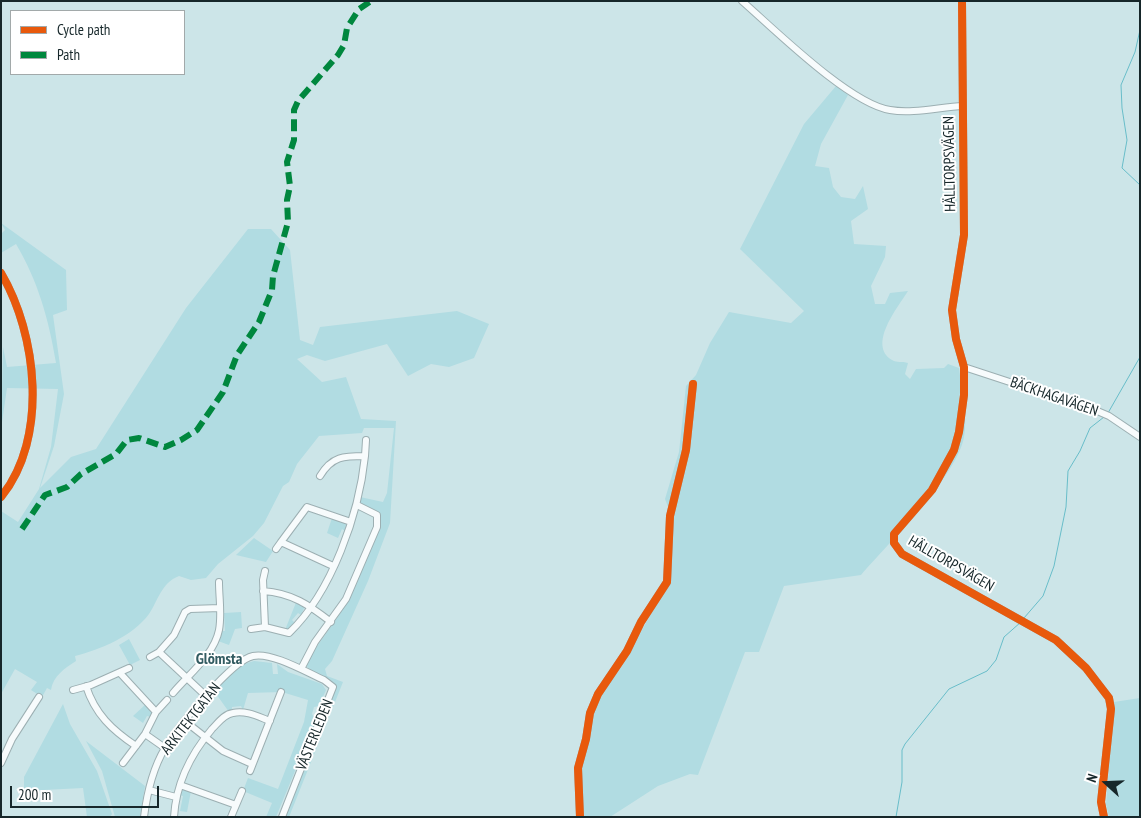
<!DOCTYPE html>
<html>
<head>
<meta charset="utf-8">
<style>
	body { margin:0 }
	#map { position:relative; width:1141px; height:818px; overflow:hidden; background:#cce5e8; font-family:"PT Sans Narrow",sans-serif }
	canvas { display:block }
	.frame { position:absolute; inset:0; border:2px solid #16272a; pointer-events:none }
	.legend { position:absolute; left:10px; top:10px; width:175px; height:65px; box-sizing:border-box; background:#fff; border:1px solid #a2a9aa; margin:0; padding:6px 9px; list-style:none; font-size:15px; color:#16272a }
	.legend li { display:flex; align-items:center; gap:10px; height:25px }
	.legend b { width:25px; border:1px solid #a2a9aa }
	.north { position:absolute; left:1081px; top:758px; width:50px; height:50px; -webkit-text-stroke:4px #fff; paint-order:stroke; rotate:290deg; font-size:14px; font-weight:700; line-height:20px; text-align:center; color:#16272a }
	.north::after { content:''; display:block; margin:auto; width:18px; height:22px; background:#16272a; clip-path:polygon(50% 0,100% 100%,50% 72%,0 100%) }
	.scale { position:absolute; left:10px; top:786px; width:149px; height:22px; box-sizing:border-box; border:2px solid #16272a; border-top:0; padding-left:6px; font-size:15px; line-height:18px; white-space:nowrap; color:#16272a; -webkit-text-stroke:4px #fff; paint-order:stroke }
</style>
</head>
<body>
<div id="map">
<canvas width="1141" height="818"></canvas>
<div class="frame"></div>
<ul class="legend">
<li><b style="height:6px;background:#e8590c"></b>Cycle path</li>
<li><b style="height:6px;background:#00873e"></b>Path</li>
</ul>
<div class="north">N</div>
<div class="scale">200 m</div>
</div>
<script>
const ctx = document.querySelector('canvas').getContext('2d');
ctx.lineJoin = 'round';
function fill(path, color) { ctx.fillStyle = color; ctx.fill(path, 'evenodd'); }
function strokePath(path, color, width, dash) { ctx.strokeStyle = color; ctx.lineWidth = width; ctx.lineCap = dash ? 'butt' : 'round'; ctx.setLineDash(dash || []); ctx.stroke(path); }
function drawText(font, color, halo, rows, align = 'center') {
  ctx.font = font + ' "PT Sans Narrow",sans-serif'; ctx.lineWidth = 4; ctx.setLineDash([]); ctx.textBaseline = 'middle'; ctx.strokeStyle = halo; ctx.fillStyle = color; for (const [text, x, y, turn = 0] of rows) {
    ctx.save(); ctx.translate(x, y); ctx.rotate((+turn || 0) * Math.PI / 180); ctx.textAlign = isNaN(turn) ? turn : align; if (halo) ctx.strokeText(text, 0, 0); ctx.fillText(text, 0, 0); ctx.restore();
  }
}
const green = new Path2D(`
	M836 86 848 95 821 144 815 166 829 168 833 187 841 197 855 199 863 186 868 209 851 221 854 244 886 246 885 257 871 286 875 304H885L890 293 908 291C898 307 867 345 892 360 897 363 902 361 908 363L905 374 910 379 916 369 944 368 948 364 959 368 961 383 959 401 964 402C965 413 966 426 964 437 957 476 888 544 861 575L784 586 759 652H745L698 775 690 774 658 786 610 817H581L580 771 592 713 603 691 622 666 670 579 672 517 665 499 679 452 686 386 696 375 710 343 729 312 791 323 804 311 740 249 804 124Z
	M1 223 66 270 67 310 53 315 64 394 54 446 40 488 71 457 96 449 186 308 248 229H271L290 250 300 340 313 345 320 327 457 311 489 324 474 358 449 367 431 364 408 376 387 344 325 361 307 355 297 359 322 382 346 377 361 419 396 421 390 523 368 581 332 661 325 669 327 676 343 682 289 817H284L337 686C329 676 313 676 306 665L313 652 346 605 380 521 359 501 360 497 383 502 387 493 394 428H364L362 433 319 436 297 464 289 482 283 486 264 523 253 536 218 564 206 578 191 580 179 576C161 583 158 601 149 614 132 637 101 649 75 656L76 661C65 668 53 676 51 690L47 688 42 697 31 690 37 682 15 669 1 694V511L18 522 39 489 51 447 58 389 7 388 1 429 3 347 7 367 56 363C49 320 38 281 16 244L1 253V234L5 230Z
	M332 518 346 524 345 531 342 529 338 538 327 533Z
	M254 538 273 551 266 562 236 555Z
	M297 600 305 606 301 615 298 613 292 620 295 623 289 630H285Z
	M241 612 242 628 235 629 229 645 218 641 221 631H225L224 613Z
	M129 639 140 660 130 665 119 645Z
	M254 661 272 663 273 674H278L277 664 288 672 322 684 326 690 319 706 314 707 312 714 316 720 276 817H266L272 803 243 791 248 778 278 789 304 722 308 700 282 692 248 693 243 710 241 706 232 707V711L229 712 214 691 237 666Z
	M1140 698V817H1109L1106 804 1114 702Z
	M63 704 70 724 97 771 112 814 110 817H87L83 788 24 791V777Z
	M146 704 152 714 151 717 147 716 143 723 133 716Z
	M86 741 145 786 140 817H115L102 771Z
	M183 789 191 791 187 812 180 811 183 796 179 795Z`);
const stream = new Path2D(`
	M1140 30 1135 52 1121 85 1122 108 1127 140 1122 168 1140 185
	M1108 413 1140 357
	M1024 618 1043 596 1054 566 1066 507 1068 471 1080 451 1090 428 1104 417
	M896 817 902 782V750L905 744 949 689 987 671 996 660 1004 637 1021 622`);
const minor = new Path2D(`
	M742 1C775 30 850 104 890 110 913 114 940 107 963 106
	M962 1 964 235 952 310 956 339 964 367V395L959 432 954 450 932 490 894 534V543L902 554 1056 640 1086 668 1109 698 1111 709 1101 802 1104 817
	M1 273C37 334 49 438 1 497
	M964 367 1095 410 1109 416 1140 437
	M365 456 366 440
	M276 549 281 542
	M333 566 281 542 307 507 351 522
	M265 571 263 580 265 627 289 633C332 592 359 514 365 456 344 456 332 456 320 476
	M263 591C292 593 309 605 331 622
	M251 629 265 627
	M159 652 206 696
	M150 657 159 652 174 635 185 612 190 609 220 608
	M301 669 315 642 346 599 377 527V515L357 505
	M120 673 156 712
	M86 686C95 714 112 730 136 746
	M73 690 91 685 129 668
	M173 693C189 674 214 655 219 630 222 614 219 598 219 582
	M186 722 223 751 252 764
	M145 734 165 748
	M1 763 12 739 39 697
	M123 763 145 734 156 712 167 700
	M250 771 281 692
	M180 785 236 805
	M149 790 176 797
	M144 817C147 793 153 768 165 748 177 728 232 660 253 656 272 652 306 672 324 680L333 687 282 817
	M174 817C176 783 190 755 212 729 218 723 224 714 233 713 246 710 259 717 270 721
	M231 817 242 791
	M580 817 578 768 586 739 590 713 598 694 627 651 641 622 667 582 670 516 686 450 693 384`);
const quiet = new Path2D(`
	M22 529 45 495 67 487 81 474 116 454 127 440 139 438 165 447 181 440 197 430 223 392 237 355 259 322 272 290 273 276 288 222 287 200 290 186 287 162 294 140V110L298 101 338 55 344 45 347 28 359 9 371 1`);
const cycleway = new Path2D(`
	M962 1 964 235 952 310 956 339 964 367V395L959 432 954 450 932 490 894 534V543L902 554 1056 640 1086 668 1109 698 1111 709 1101 802 1104 817
	M1 273C37 334 49 438 1 497
	M580 817 578 768 586 739 590 713 598 694 627 651 641 622 667 582 670 516 686 450 693 384`);
const streetNames = [
	["HÄLLTORPSVÄGEN",950,164,-91],
	["BÄCKHAGAVÄGEN",1054,397,19],
	["HÄLLTORPSVÄGEN",951,564,30],
	["ARKITEKTGATAN",191,719,-52],
	["VÄSTERLEDEN",315,735,-68]
];
const neighbourhoodNames = [
	["Glömsta",219,659]
];
fill(green, '#b1dce2');
strokePath(stream, '#68bdc9', 1);
strokePath(minor, '#9cafb2', 8);
strokePath(minor, '#f7fbfc', 6);
strokePath(quiet, '#00873e', 6, [12, 6]);
strokePath(cycleway, '#e8590c', 8);
drawText('15px', '#16272a', '#fff', streetNames);
drawText('bold 16px', '#325b61', '#fff', neighbourhoodNames);
</script>
</body>
</html>
